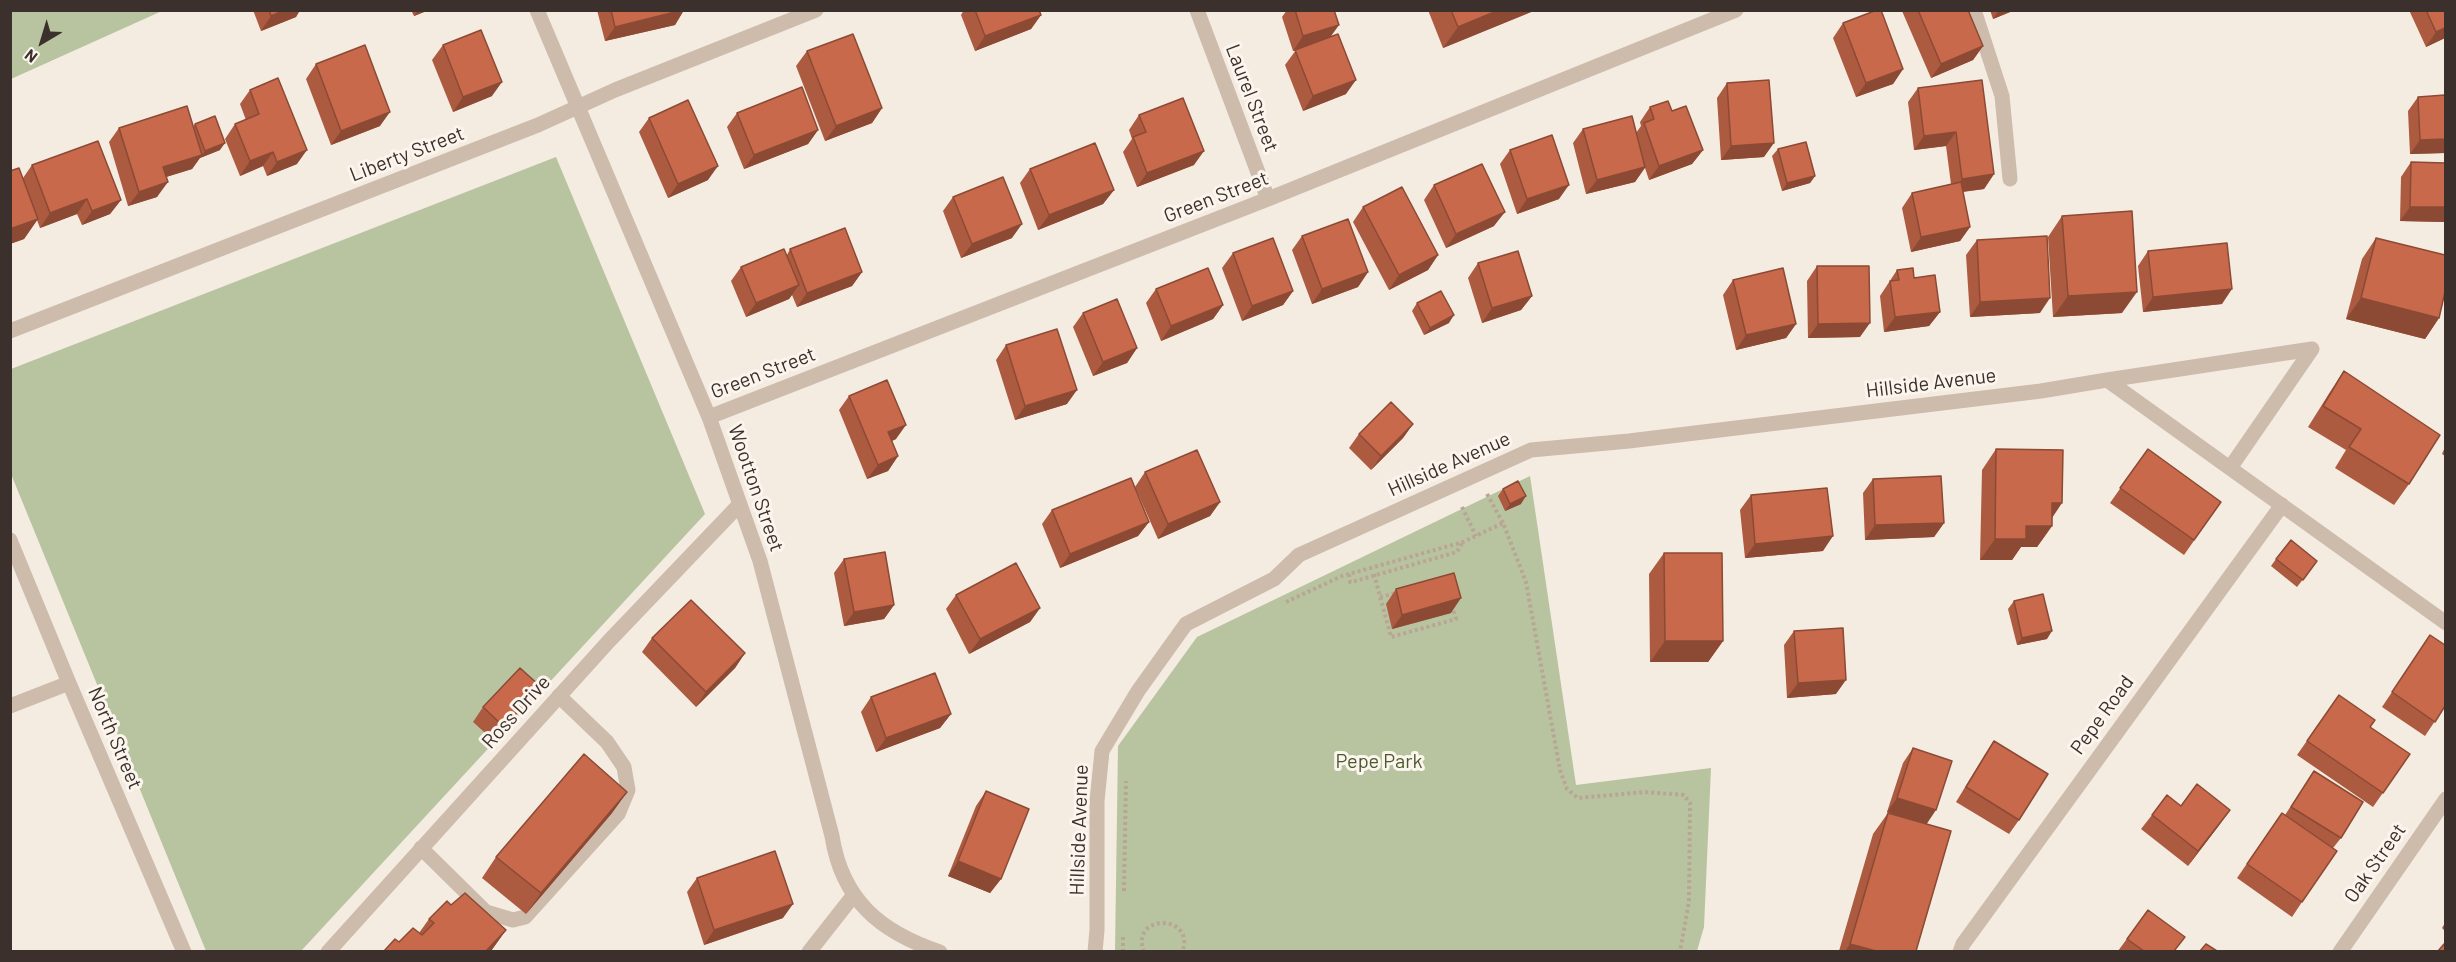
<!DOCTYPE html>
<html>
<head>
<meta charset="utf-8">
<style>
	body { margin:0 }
	#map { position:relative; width:2456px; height:962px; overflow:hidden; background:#f4ebe1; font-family:Barlow,sans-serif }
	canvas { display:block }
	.frame { position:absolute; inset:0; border:12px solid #3b302b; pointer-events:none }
	.north { position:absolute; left:12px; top:12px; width:60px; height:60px; -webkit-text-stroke:4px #fbf5ee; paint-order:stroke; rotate:218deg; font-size:16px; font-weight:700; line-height:24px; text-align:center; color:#3b302b }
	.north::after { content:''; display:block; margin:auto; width:21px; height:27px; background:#3b302b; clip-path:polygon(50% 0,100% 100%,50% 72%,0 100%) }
</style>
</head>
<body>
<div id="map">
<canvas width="2456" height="962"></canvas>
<div class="frame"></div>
<div class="north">N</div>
</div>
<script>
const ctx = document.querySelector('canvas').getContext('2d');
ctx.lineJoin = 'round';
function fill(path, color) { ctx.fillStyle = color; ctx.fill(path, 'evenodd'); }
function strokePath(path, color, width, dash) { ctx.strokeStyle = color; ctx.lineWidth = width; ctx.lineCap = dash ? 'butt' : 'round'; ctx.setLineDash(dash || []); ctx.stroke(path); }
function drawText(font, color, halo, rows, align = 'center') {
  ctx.font = font + ' Barlow,sans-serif'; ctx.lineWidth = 6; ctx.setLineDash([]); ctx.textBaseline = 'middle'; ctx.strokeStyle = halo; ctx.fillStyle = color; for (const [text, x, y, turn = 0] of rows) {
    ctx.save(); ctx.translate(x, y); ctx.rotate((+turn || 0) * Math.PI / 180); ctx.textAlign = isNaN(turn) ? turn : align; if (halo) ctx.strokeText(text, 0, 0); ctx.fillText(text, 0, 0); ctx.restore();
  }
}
const green = new Path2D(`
	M11 10H162V11L11 79Z
	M556 157 705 514 301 951H206L11 474V369Z
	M1530 476 1576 785 1711 768 1704 927 1697 951 1115 952 1118 746 1197 637Z`);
const path = new Path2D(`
	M1487 494 1503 523
	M1462 507 1476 536
	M1349 574 1350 582 1355 581 1457 552 1462 543
	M1374 574 1391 637 1456 619 1452 605
	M1380 597 1396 593
	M1286 602 1342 576 1463 542 1503 523 1526 582 1560 770 1567 789 1578 798 1645 792 1684 795 1690 803 1689 901 1680 952
	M1124 891 1126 781
	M1123 952V937
	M1144 952C1129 913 1197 914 1182 952`);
const service = new Path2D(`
	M1974 10 2002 96 2010 179
	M421 848 486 912 513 920 525 917 618 814 628 790 624 767 607 742 559 696
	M1960 952 1963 944 2282 505`);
const minor = new Path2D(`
	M537 10 709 417 760 561 832 836C842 900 880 932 940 952
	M1197 10 1268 199
	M10 331 538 125 615 90 816 10
	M2107 380 2312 349 2230 468
	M709 417 1268 199 1736 10
	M10 540 69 683 184 952
	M10 706 69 683
	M328 952 609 641 740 504
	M809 952 853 896
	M1095 952 1097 930V801L1102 751 1138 691 1186 624 1274 579 1299 555 1531 450 1629 441 2041 391 2107 380 2446 623
	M2340 952 2446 799`);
const wall = new Path2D(`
	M253 10H300L296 17 261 31Z
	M411 10H429L414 16Z
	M597 10H684L675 25 605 41Z
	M964 10H1039L1041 15 1031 29 975 51 961 15Z
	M1287 10H1334L1331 36 1346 94 1303 111 1285 65 1296 50 1293 51 1282 17Z
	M1428 10H1536L1443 48Z
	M1968 10 1983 46 1973 60 1931 78 1902 11Z
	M1990 10H2015L1993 19Z
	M2409 10H2445V38L2426 47Z
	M1843 23 1903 69 1893 84 1856 97 1833 38Z
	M443 45 492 96 453 112 432 60Z
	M807 51 882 108 872 123 825 141 796 66Z
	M316 64 380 126 331 145 306 79Z
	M1727 83 1764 157 1721 160 1717 98Z
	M1918 88 1994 174 1984 189 1963 192 1970 227 1960 241 1911 252 1902 208 1912 193 1951 184 1946 146 1914 150 1908 102Z
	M250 90 297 164 267 176 263 166 240 176 225 139 235 124 246 120 240 104Z
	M2445 95V153L2410 154 2408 111 2418 97Z
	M1650 107 1672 111 1703 150 1692 164 1649 180 1645 168 1635 182 1586 194 1573 143 1583 129 1636 133 1641 126 1640 122Z
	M737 113 818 130 808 144 744 169 727 127Z
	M1139 115 1194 165 1137 187 1123 152 1132 139 1129 130Z
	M649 118 708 180 668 198 639 132Z
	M195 124 220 150 200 158 192 169 166 177 157 197 128 206 109 142 119 128 193 127Z
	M1778 149 1815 176 1810 183 1782 191 1772 156Z
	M1510 150 1559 199 1517 214 1500 164Z
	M2411 162 2445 163V222L2400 221 2401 177Z
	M32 165 121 200 110 214 82 225 77 214 40 228 37 220 24 239 10 244V171L23 178Z
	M1030 169 1114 190 1103 204 1038 230 1020 183Z
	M1434 185 1494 226 1446 248 1424 200Z
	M953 197 1012 238 961 258 943 211Z
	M1363 207 1438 255 1428 270 1389 290 1353 222Z
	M2062 216 2122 313 2053 317 2048 237Z
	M1302 236 1368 272 1358 287 1312 304 1292 250Z
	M2376 238 2439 318 2425 339 2346 319 2362 259Z
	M1977 240 2040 313 1970 317 1966 255Z
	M790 249 862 272 852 286 797 307 792 295 789 299 746 317 731 281 741 267 787 255Z
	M2148 251 2222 304 2143 312 2138 266Z
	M1233 253 1293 291 1283 305 1242 321 1222 268Z
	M1478 263 1532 296 1521 310 1482 323 1468 278Z
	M1817 266 1860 337 1808 338 1807 281Z
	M1897 270 1914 278 1940 312 1929 326 1884 332 1880 296Z
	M1733 280 1796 324 1786 338 1736 350 1723 295Z
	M1156 289 1223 305 1213 319 1161 341 1146 303Z
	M1417 303 1449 323 1424 335 1412 311Z
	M1083 313 1137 348 1127 363 1093 376 1073 327Z
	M1006 345 1067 404 1015 420 996 360Z
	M2344 371 2409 484 2394 505 2335 468 2346 450 2308 427 2330 392Z
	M849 396 896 439 892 441 898 456 888 471 867 479 839 410Z
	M1413 424 1403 438 1371 470 1349 448 1359 434Z
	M2445 447V456L2442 454Z
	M1996 449 2052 518V526L2037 547H2021L2012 560H1980L1982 470Z
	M2148 449 2221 502 2184 555 2110 503Z
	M1145 472 1220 502 1210 516 1158 539 1135 487Z
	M1873 479 1944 523 1934 537 1865 540 1863 493Z
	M1503 489 1521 504 1505 511 1498 496Z
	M1751 495 1823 551 1745 558 1740 510Z
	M1052 510 1149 522 1138 536 1060 568 1042 524Z
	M1664 553 1723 641 1708 662H1650L1649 574Z
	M844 559 894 605 884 619 844 626 834 573Z
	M2276 559 2312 568 2297 587 2271 566Z
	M1396 589 1451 613 1392 629 1386 604Z
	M956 595 1040 608 1030 622 969 654 946 609Z
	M2014 601 2047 639 2017 645 2008 609Z
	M1794 631 1836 694 1787 698 1784 645Z
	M2430 635 2445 706 2425 736 2382 707Z
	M652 638 745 653 735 668 696 707 642 652Z
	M540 686 530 701 493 740 473 722 483 707Z
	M2339 695 2370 727 2410 754 2373 807 2297 755Z
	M871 697 951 714 940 728 876 752 861 712Z
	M1994 741 2019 820 2009 834 1956 802 1984 756Z
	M1913 748 1926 824 1916 951H1839L1873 834 1888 813 1909 819 1887 812 1903 763Z
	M2314 771 2341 838 2333 848 2302 902 2292 917 2237 878 2282 813 2285 815Z
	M986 791 1001 879 990 893 948 876 976 806Z
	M627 792 612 813 526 914 482 878 496 857Z
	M2152 815 2220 824 2188 866 2141 829Z
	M697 878 783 918 704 945 687 892Z
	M451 905 506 930 491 951H384L399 942 419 933 429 919Z
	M2148 910 2174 951H2118Z
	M2445 923V931L2442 928Z`);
const shadedWall = new Path2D(`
	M285 10H300L296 17 261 31 271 16Z
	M418 10H429L414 16Z
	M684 10 675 25 605 41 615 27Z
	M1499 10H1536L1443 48 1458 27Z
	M1999 10H2015L1993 19Z
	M1041 15 1031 29 975 51 985 36Z
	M1339 25 1329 39 1293 51 1303 36Z
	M2445 28V38L2426 47 2436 32Z
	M1983 46 1973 60 1931 78 1941 64Z
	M1903 69 1893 84 1856 97 1866 83Z
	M1356 80 1346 94 1303 111 1313 96Z
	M502 82 492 96 453 112 463 97Z
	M882 108 872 123 825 141 836 126Z
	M390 112 380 126 331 145 341 131Z
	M818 130 808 144 744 169 754 155Z
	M1956 132 1946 146 1914 150 1924 136Z
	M2445 139V153L2410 154 2420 140Z
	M225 143 220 150 200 158 205 151Z
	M1774 143 1764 157 1721 160 1731 146Z
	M307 150 297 164 267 176 277 162Z
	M1703 150 1692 164 1649 180 1659 166Z
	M1204 151 1194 165 1137 187 1147 173Z
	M273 152 263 166 240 176 250 161Z
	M202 155 192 169 153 181 163 167Z
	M718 166 708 180 668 198 678 184Z
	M1645 167 1635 182 1586 194 1597 180Z
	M1994 174 1984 189 1952 193 1962 179Z
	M1815 176 1810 183 1782 191 1787 183Z
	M168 182 157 197 128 206 139 192Z
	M1569 185 1559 199 1517 214 1527 199Z
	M1114 190 1103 204 1038 230 1049 215Z
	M87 199 77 214 40 228 50 213Z
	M121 200 110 214 82 225 92 211Z
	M2410 207H2445V222L2400 221Z
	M1505 212 1494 226 1446 248 1456 234Z
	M38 219 24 239 10 244V229Z
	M1022 224 1012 238 961 258 972 244Z
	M1970 227 1960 241 1911 252 1921 237Z
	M1438 255 1428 270 1389 290 1399 275Z
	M862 272 852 286 797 307 807 293Z
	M1368 272 1358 287 1312 304 1322 289Z
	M799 285 789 299 746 317 756 303Z
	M2232 289 2222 304 2143 312 2153 297Z
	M1293 291 1283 305 1242 321 1252 306Z
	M2137 292 2122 313 2053 317 2068 296Z
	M1532 296 1521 310 1482 323 1492 308Z
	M2050 298 2040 313 1970 317 1980 302Z
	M2361 298 2439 318 2425 339 2346 319Z
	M1223 305 1213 319 1161 341 1171 326Z
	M1940 312 1929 326 1884 332 1895 317Z
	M1454 315 1449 323 1424 335 1430 328Z
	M1870 323 1860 337 1808 338 1818 324Z
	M1796 324 1786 338 1736 350 1746 335Z
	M1137 348 1127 363 1093 376 1103 362Z
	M1077 390 1067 404 1015 420 1025 406Z
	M1413 424 1403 438 1371 470 1381 456Z
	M906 425 896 439 878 447 888 432Z
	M898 456 888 471 867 479 878 465Z
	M1526 496 1521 504 1505 511 1510 504Z
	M1220 502 1210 516 1158 539 1168 524Z
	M2052 503H2062L2048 524Z
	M1149 522 1138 536 1060 568 1070 554Z
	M1944 523 1934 537 1865 540 1875 525Z
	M2026 526H2052L2037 547H2021L2012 560H1980L1995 539Z
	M1833 536 1823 551 1745 558 1755 544Z
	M1461 598 1451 613 1392 629 1402 615Z
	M894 605 884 619 844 626 854 612Z
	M1040 608 1030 622 969 654 980 639Z
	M2052 631 2047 639 2017 645 2022 638Z
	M1665 641H1723L1708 662H1650Z
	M745 653 735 668 696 707 706 692Z
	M1846 680 1836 694 1787 698 1798 683Z
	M540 686 530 701 493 740 503 726Z
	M951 714 940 728 876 752 886 738Z
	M627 792 612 813 526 914 541 893Z
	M1897 798 1936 810 1926 825 1887 812Z
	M2230 810 2220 824 2188 866 2198 851Z
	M958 861 1001 879 990 893 948 876Z
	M793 904 783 918 704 945 714 930Z
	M506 930 491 951H486Z
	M1850 944 1876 951H1845Z`);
const building = new Path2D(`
	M269 10H285L271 16Z
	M611 10H683L615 27Z
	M975 10H1039L1041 15 985 36Z
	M1295 10H1334L1339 25 1303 36Z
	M1451 10H1499L1458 27Z
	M1877 10H1881L1903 69 1866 83 1843 23Z
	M1918 10H1968L1983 46 1941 64Z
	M2426 10H2445V28L2436 32Z
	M481 30 502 82 463 97 443 45Z
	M853 34 882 108 836 126 807 51Z
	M1338 34 1356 80 1313 96 1295 50Z
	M365 45 390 112 341 131 316 64Z
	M278 78 307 150 277 162 273 152 250 161 235 124 259 114 250 90Z
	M1769 80 1774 143 1731 146 1727 83Z
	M1982 80 1994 174 1962 179 1956 132 1924 136 1918 88Z
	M802 87 818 130 754 155 737 113Z
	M2445 95V139L2420 140 2418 97Z
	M1183 98 1204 151 1147 173 1133 137 1146 132 1139 115Z
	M688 100 718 166 678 184 649 118Z
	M1668 101 1672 111 1686 106 1703 150 1659 166 1644 123 1654 119 1650 107Z
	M187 106 202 155 163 167 168 182 139 192 119 128Z
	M215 116 225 143 205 151 195 124Z
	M1632 116 1645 167 1597 180 1583 129Z
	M1552 135 1569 185 1527 199 1510 150Z
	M98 141 121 200 92 211 87 199 50 213 32 165Z
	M1806 142 1815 176 1787 183 1778 149Z
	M1095 143 1114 190 1049 215 1030 169Z
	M2411 162 2445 163V207H2410Z
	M1482 164 1505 212 1456 234 1434 185Z
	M19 168 38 219 10 229V171Z
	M1003 177 1022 224 972 244 953 197Z
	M1961 182 1970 227 1921 237 1912 193Z
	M1402 187 1438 255 1399 275 1363 207Z
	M2132 211 2137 292 2068 296 2062 216Z
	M1348 219 1368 272 1322 289 1302 236Z
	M845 228 862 272 807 293 790 249Z
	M2047 236 2050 298 1980 302 1977 240Z
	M1273 238 1293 291 1252 306 1233 253Z
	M2376 238 2445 255V292L2439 318 2361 298Z
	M2227 243 2232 289 2153 297 2148 251Z
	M784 249 799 285 756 303 741 267Z
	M1518 251 1532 296 1492 308 1478 263Z
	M1817 266H1869L1870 323 1818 324Z
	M1208 268 1223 305 1171 326 1156 289Z
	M1783 268 1796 324 1746 335 1733 280Z
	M1913 268 1914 278 1935 275 1940 312 1895 317 1890 281 1899 280 1897 270Z
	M1441 291 1454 315 1430 328 1417 303Z
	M1117 299 1137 348 1103 362 1083 313Z
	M1057 329 1077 390 1025 406 1006 345Z
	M2344 371 2440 435 2409 484 2349 447 2361 429 2323 406Z
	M887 380 906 425 888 432 898 456 878 465 849 396Z
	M1391 402 1413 424 1381 456 1359 434Z
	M1996 449 2063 450 2062 503H2052V526H2026V539H1995Z
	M2148 449 2221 502 2194 540 2120 488Z
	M1197 450 1220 502 1168 524 1145 472Z
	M1941 476 1944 523 1875 525 1873 479Z
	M1131 478 1149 522 1070 554 1052 510Z
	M1518 481 1526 496 1510 504 1503 489Z
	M1827 488 1833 536 1755 544 1751 495Z
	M2291 540 2317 561 2303 580 2276 559Z
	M885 552 894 605 854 612 844 559Z
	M1664 553H1722L1723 641H1665Z
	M1016 563 1040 608 980 639 956 595Z
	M1454 573 1461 598 1402 615 1396 589Z
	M2043 594 2052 631 2022 638 2014 601Z
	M691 600 745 653 706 692 652 638Z
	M1843 628 1846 680 1798 683 1794 631Z
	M2430 635 2445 645V706L2435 722 2392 692Z
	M520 668 540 686 503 726 483 707Z
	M935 673 951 714 886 738 871 697Z
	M2339 695 2375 720 2370 727 2410 754 2383 793 2307 741Z
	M1994 741 2048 774 2019 820 1966 787Z
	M1913 748 1952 761 1936 810 1897 798Z
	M584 754 627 792 541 893 496 857Z
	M2314 771 2363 802 2341 838 2291 807Z
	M2197 784 2230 810 2198 851 2152 815 2167 795 2181 806Z
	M986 791 1029 809 1001 879 958 861Z
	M1888 813 1951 831 1916 951H1876L1850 944Z
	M2282 813 2337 851 2302 902 2247 864Z
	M775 851 793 904 714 930 697 878Z
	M465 893 506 930 486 951H384L395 939 399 942 413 928 422 935 434 923 429 919 447 901 451 905Z
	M2148 910 2185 937 2174 951H2144L2127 939Z
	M2206 944 2217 951H2200Z
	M2444 944 2445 945V951H2438Z`);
const streetNames = [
	["Laurel Street",1252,98,69],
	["Liberty Street",407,154,-21],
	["Green Street",1216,197,-21],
	["Green Street",763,373,-21],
	["Hillside Avenue",1931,383,-7],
	["Hillside Avenue",1449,464,-24],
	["Wootton Street",756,488,71],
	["Ross Drive",516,712,-48],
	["Pepe Road",2102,715,-54],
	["North Street",115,738,67],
	["Hillside Avenue",1079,830,-88],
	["Oak Street",2375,863,-55]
];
const parkNames = [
	["Pepe Park",1379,761]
];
fill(green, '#b8c4a0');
strokePath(path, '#b9a596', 4, [3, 3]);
strokePath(service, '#cdbbac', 15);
strokePath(minor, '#cdbbac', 15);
fill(wall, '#ac5a40');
fill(shadedWall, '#8c4a34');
fill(building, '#c8694b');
strokePath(building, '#8c4a34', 1.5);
drawText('20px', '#3b302b', '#fbf5ee', streetNames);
drawText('20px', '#4a5a2e', '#fbf5ee', parkNames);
</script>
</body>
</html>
